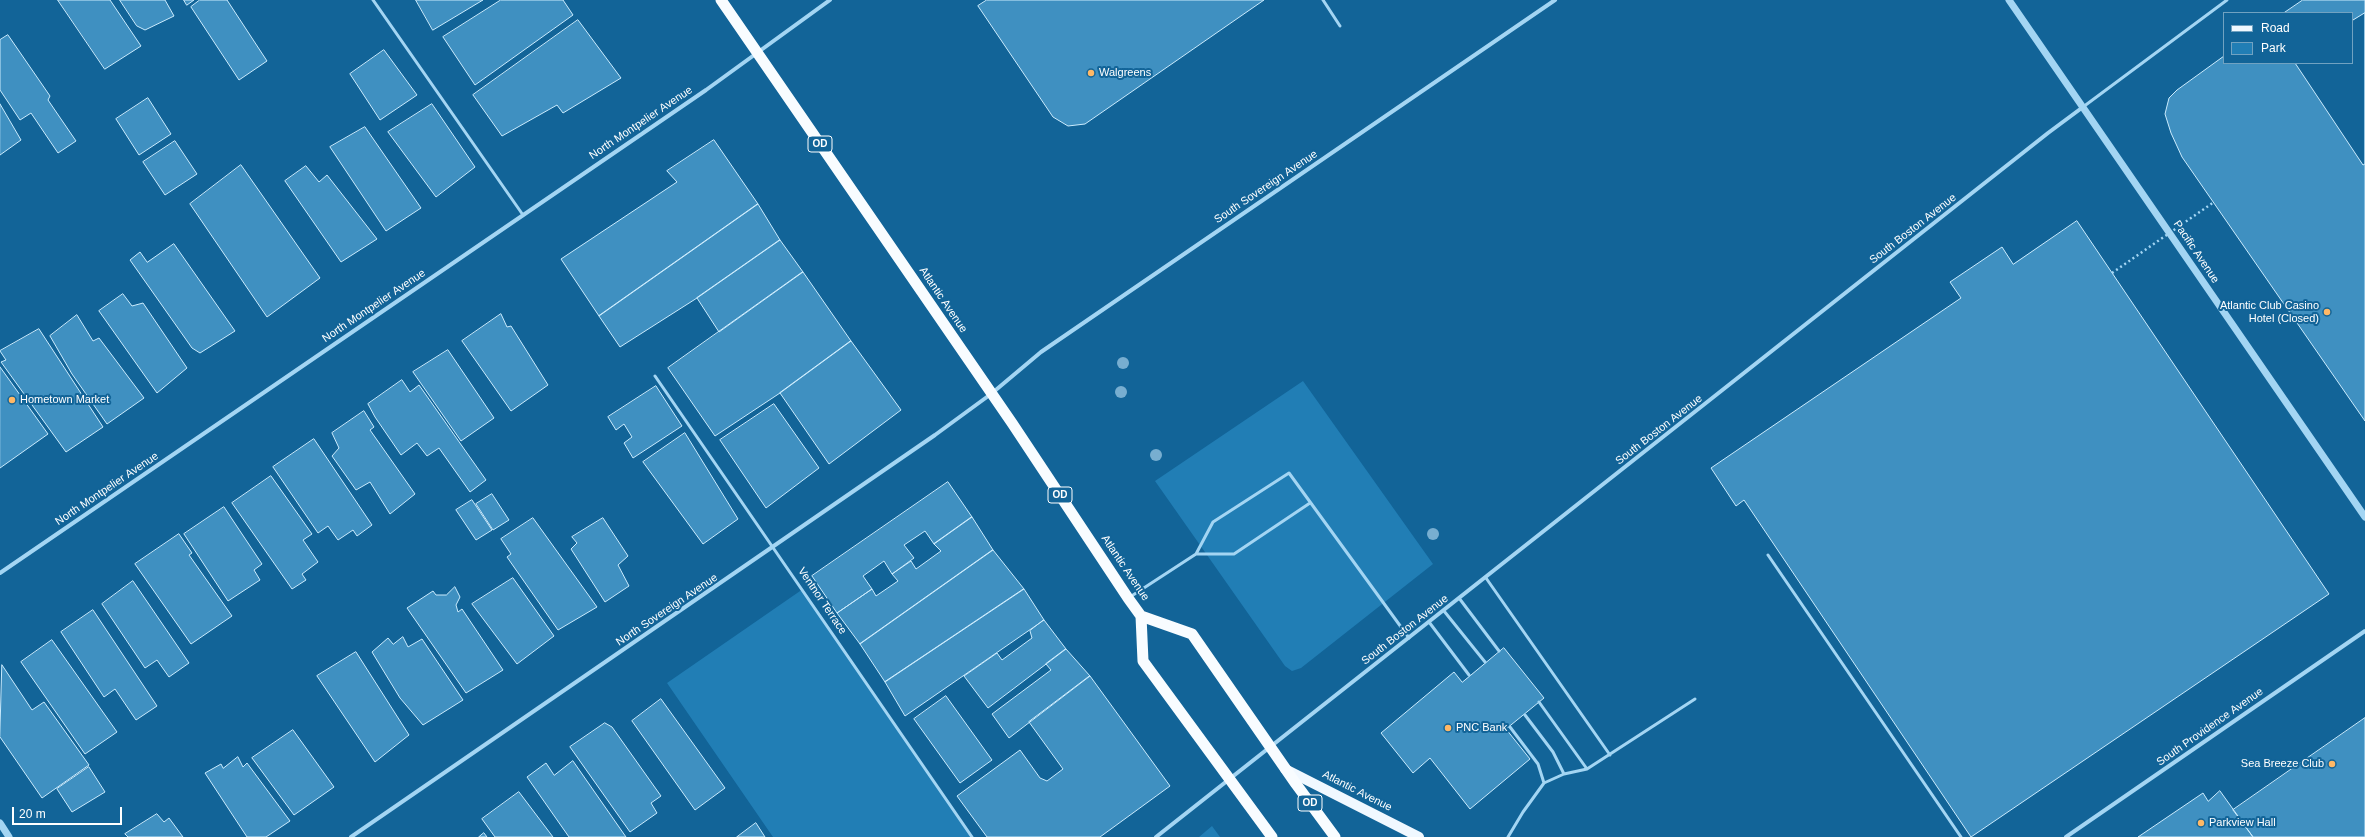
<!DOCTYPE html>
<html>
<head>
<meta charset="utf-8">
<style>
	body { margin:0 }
	#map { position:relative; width:2365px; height:837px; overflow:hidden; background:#126498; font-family:Helvetica,sans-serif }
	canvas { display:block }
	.legend { position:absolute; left:2223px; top:12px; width:130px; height:52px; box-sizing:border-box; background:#126498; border:1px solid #71a2c1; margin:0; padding:5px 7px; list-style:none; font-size:12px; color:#fff }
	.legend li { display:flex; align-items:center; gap:8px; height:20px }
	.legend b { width:20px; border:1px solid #71a2c1 }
	.scale { position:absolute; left:12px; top:807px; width:110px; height:18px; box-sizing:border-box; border:2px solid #fff; border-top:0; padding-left:5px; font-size:12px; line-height:14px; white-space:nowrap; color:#fff; -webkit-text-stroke:3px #126498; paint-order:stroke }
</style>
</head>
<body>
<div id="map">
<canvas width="2365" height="837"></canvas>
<ul class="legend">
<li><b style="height:5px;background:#f0f8ff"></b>Road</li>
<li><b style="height:11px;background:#217eb5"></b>Park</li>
</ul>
<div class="scale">20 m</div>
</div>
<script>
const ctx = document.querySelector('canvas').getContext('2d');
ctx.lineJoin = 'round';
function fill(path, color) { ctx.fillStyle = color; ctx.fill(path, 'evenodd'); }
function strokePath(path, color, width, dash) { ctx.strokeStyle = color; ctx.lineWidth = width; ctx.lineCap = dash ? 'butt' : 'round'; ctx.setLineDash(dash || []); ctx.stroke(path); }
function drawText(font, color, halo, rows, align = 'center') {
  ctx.font = font + ' Helvetica,sans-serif'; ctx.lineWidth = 4; ctx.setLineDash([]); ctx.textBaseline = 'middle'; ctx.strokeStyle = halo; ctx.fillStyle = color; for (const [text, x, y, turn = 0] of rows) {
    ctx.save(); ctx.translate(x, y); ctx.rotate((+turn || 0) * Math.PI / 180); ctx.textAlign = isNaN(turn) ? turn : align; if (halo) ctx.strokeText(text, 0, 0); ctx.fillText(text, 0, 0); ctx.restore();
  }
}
const green = new Path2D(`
	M1303 381 1433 564 1301 668 1292 671 1285 666 1155 481Z
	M803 589 972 837H773L667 683Z
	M1212 826 1220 837H1199Z`);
const building = new Path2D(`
	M58 0H110L141 46 105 69Z
	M120 0H165L174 16 145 30 137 26Z
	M184 0H194L187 5Z
	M200 0H227L267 61 239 80 191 7Z
	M416 0H483L433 30Z
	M501 0H563L573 15 475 85 443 37Z
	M987 0H1264L1085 124 1068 126 1053 117 978 6Z
	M2303 0H2365V421L2182 157 2171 133 2165 114 2169 98 2177 90 2224 56V63H2352V13H2284Z
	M2365 13V164L2363 165 2295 63H2352V21Z
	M578 20 621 78 563 113 557 105 502 136 473 95Z
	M8 35 50 96 48 100 76 141 58 153 31 113 20 120 0 90V40Z
	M384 50 417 95 380 120 350 74Z
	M148 98 171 134 139 155 116 119Z
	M0 104 21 140 0 155Z
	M432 104 475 167 436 197 388 132Z
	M365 127 421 208 386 231 330 147Z
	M714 140 758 204 599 316 561 259 677 182 667 171Z
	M175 141 197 174 165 195 143 162Z
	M241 165 320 278 267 317 190 204Z
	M306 166 319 182 327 175 377 239 341 262 285 181Z
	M758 204 780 240 697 298 620 347 599 316Z
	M2077 221 2329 594 1971 837 1744 500 1736 506 1711 468 1961 298 1950 282 2002 247 2013 264Z
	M780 240 803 272 719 332 697 298Z
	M174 244 235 331 200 353 192 348 130 260 140 252 147 262Z
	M803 272 851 341 780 393 715 436 668 368Z
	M123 294 132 306 143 303 187 368 157 393 99 311Z
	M501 314 507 327 511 326 548 385 511 411 462 341Z
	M77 315 93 341 99 338 144 398 107 424 72 374 50 336Z
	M39 329 103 427 66 452 1 362 6 360 0 351Z
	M851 341 901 410 829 464 780 393Z
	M448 350 494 418 461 441 413 372Z
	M0 367 48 434 0 468Z
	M402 380 410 392 419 385 486 480 470 492 439 448 427 456 417 443 401 455 375 417 368 404Z
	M656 386 682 426 633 458 624 443 632 437 624 424 616 430 608 417Z
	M774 404 819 468 766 508 720 440Z
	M364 411 374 427 370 430 415 494 390 514 370 482 356 490 332 456 339 448 332 433Z
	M685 433 738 519 703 544 643 462Z
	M314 439 372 525 357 536 353 530 338 540 328 526 318 533 273 467Z
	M271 476 312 534 303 540 318 562 302 574 306 580 292 589 232 503Z
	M948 482 972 517 934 544 925 531 904 545 914 558 892 574 884 561 863 576 872 589 837 613 812 576Z
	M492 494 509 520 493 530 476 504Z
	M472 500 492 530 476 540 456 510Z
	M224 507 262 564 254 570 260 580 228 601 184 534Z
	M972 517 993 550 860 644 837 613 872 589 876 596 898 581 892 574 911 561 916 569 941 551 934 544Z
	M533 518 597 607 558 630 507 557 511 554 501 539Z
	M603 518 628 556 618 565 629 586 605 602 571 549 577 543 572 537Z
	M179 534 192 553 189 555 232 616 191 644 135 564Z
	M993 550 1024 589 885 682 860 644Z
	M513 578 554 636 517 664 472 604Z
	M133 581 189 663 169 677 157 660 145 668 102 604Z
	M455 587 460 597 456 605 458 612 462 609 503 670 466 693 407 608 433 591 436 595H446Z
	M1024 589 1044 620 905 716 885 682Z
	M93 610 157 706 136 720 115 689 104 697 61 632Z
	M1044 620 1066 649 988 708 964 676 997 653 1002 660 1032 638 1030 631Z
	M403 637 408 647 422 639 463 700 423 725 400 698 372 652 388 638 393 644Z
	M52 640 117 732 85 754 21 662Z
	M1504 648 1544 698 1506 729 1530 759 1470 809 1430 758 1413 773 1381 733 1454 672 1462 682Z
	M1066 649 1090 676 1009 738 992 714 1051 670 1046 664Z
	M356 652 409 735 375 762 317 676Z
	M2 665 32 710 44 702 89 765 42 798 0 737Z
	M1090 676 1170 786 1100 837H987L957 796 1020 750 1040 778 1047 781 1063 769 1029 722Z
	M946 696 992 760 960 783 914 719Z
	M661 699 725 788 695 810 632 721Z
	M2365 718V837H2253L2233 810Z
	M605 723 612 727 661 796 651 803 657 813 630 832 570 747Z
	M293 730 334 787 294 815 252 758Z
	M238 757 243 767 247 763 290 821 266 837H247L205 773 221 764 223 768Z
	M573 761 626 837H569L527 777 546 763 554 775Z
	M89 767 105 792 72 812 57 789Z
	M2220 791 2253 837H2138L2203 793 2208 801Z
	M519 792 553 837H495L482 819Z
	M157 814 164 822 169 818 183 837H128L125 834Z
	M756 823 765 837H737Z
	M484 833 487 837H479Z`);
const service = new Path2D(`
	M373 0 523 215
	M1323 0 1340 26
	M2083 107 2227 0
	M655 376 972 837
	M1196 554H1234L1310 503
	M1768 555 1961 837
	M1486 578 1610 755
	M1130 597 1196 554 1213 522 1289 473 1409 638
	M1459 598 1499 651
	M1444 611 1485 662
	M1429 622 1469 675
	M1539 702 1587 769
	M1525 715 1553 752 1564 774
	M1510 727 1538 764 1544 783
	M1508 837 1523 812 1544 783 1564 774 1587 769 1695 699`);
const minor = new Path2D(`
	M0 573 706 90 830 0
	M351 837 935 435 991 394 1041 352 1555 0
	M1156 837 2048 133 2083 107
	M2066 837 2365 631`);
const tertiary = new Path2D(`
	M2009 0 2365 517
	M0 823 9 837`);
const primary = new Path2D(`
	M1285 769 1419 837`);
const trunk = new Path2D(`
	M721 0 1012 423 1128 598 1141 616 1192 634 1296 784 1335 837
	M1141 616 1143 661 1272 837`);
const pathBridge = new Path2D(`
	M2112 273 2214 202`);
const trees = [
	[1123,363],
	[1121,392],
	[1156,455],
	[1433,534]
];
const markers = [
	[1091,73,4,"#ffb866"],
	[2327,312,4,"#ffb866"],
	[12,400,4,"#ffb866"],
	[1448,728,4,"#ffb866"],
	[2332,764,4,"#ffb866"],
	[2201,823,4,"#ffb866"]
];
const shields = [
	[820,144,24],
	[1060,495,24],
	[1310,803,24]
];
const shieldNames = [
	["OD",820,144],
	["OD",1060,495],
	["OD",1310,803]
];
const poiNames = [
	["Walgreens",1099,73],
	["Atlantic Club Casino",2319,306,"right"],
	["Hotel (Closed)",2319,319,"right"],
	["Hometown Market",20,400],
	["PNC Bank",1456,728],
	["Sea Breeze Club",2324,764,"right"],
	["Parkview Hall",2209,823]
];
const streetNames = [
	["North Montpelier Avenue",641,123,-34],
	["South Sovereign Avenue",1266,187,-34],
	["South Boston Avenue",1913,229,-38],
	["Pacific Avenue",2196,252,56],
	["Atlantic Avenue",943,300,56],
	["North Montpelier Avenue",374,306,-34],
	["South Boston Avenue",1659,430,-38],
	["North Montpelier Avenue",107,489,-34],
	["Atlantic Avenue",1125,568,56],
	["Ventnor Terrace",822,601,56],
	["North Sovereign Avenue",667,610,-34],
	["South Boston Avenue",1405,630,-38],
	["South Providence Avenue",2210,727,-35],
	["Atlantic Avenue",1357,791,27]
];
fill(green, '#217eb5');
fill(building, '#3f90c1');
strokePath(building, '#cbebfd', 1);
strokePath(service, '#a3d5f3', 3);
strokePath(minor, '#a3d5f3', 4);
strokePath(tertiary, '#a3d5f3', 7);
strokePath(primary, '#f0f8ff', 10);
strokePath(trunk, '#f8fcff', 11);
strokePath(pathBridge, '#a3d5f3', 2.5, [2, 3]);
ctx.fillStyle = '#78aed0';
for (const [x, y] of trees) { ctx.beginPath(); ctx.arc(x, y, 6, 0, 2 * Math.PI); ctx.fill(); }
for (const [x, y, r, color] of markers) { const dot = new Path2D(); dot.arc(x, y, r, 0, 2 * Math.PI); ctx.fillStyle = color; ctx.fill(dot); strokePath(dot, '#126498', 1.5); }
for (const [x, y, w] of shields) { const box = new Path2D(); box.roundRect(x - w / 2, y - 8, w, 16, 3); ctx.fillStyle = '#126498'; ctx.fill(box); strokePath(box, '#fff', 1); }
drawText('bold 10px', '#fff', null, shieldNames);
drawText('11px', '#fff', '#126498', poiNames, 'left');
drawText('11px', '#fff', '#126498', streetNames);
</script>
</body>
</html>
